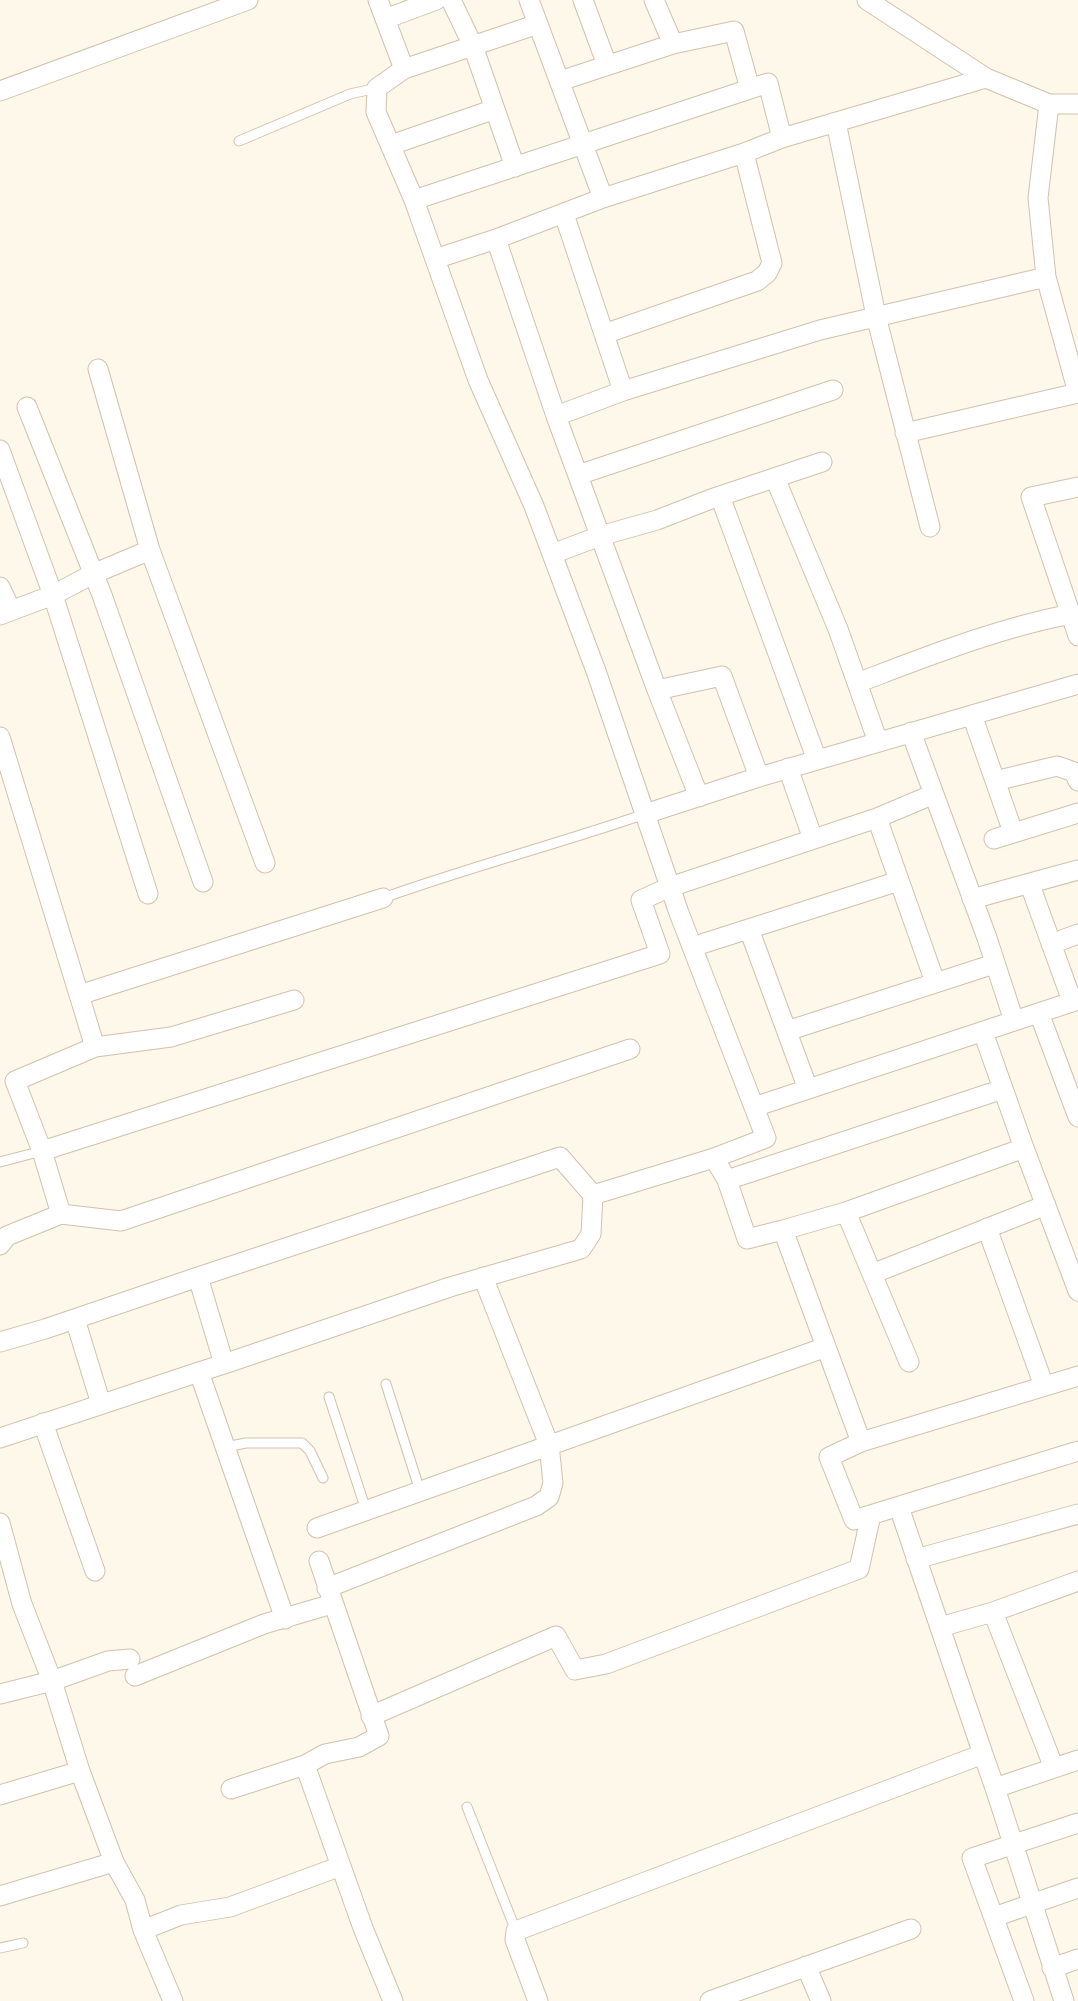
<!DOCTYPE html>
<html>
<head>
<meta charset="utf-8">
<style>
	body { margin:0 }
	canvas { display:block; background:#fef8ea }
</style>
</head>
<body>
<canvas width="1078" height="2001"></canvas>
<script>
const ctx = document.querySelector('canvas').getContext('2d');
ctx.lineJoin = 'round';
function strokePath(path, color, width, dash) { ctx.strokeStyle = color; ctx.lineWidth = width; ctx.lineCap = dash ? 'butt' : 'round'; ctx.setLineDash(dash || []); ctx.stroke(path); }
const service = new Path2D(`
	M239 141 350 94 377 88
	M383 898C469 867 558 844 645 814
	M0 1162 42 1151
	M386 1384 420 1491
	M329 1397 366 1510
	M226 1447 246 1443H302L310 1451 323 1478
	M467 1807 516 1931
	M0 1948 23 1943`);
const minor = new Path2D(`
	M378 0 404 69
	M451 0 473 46 515 167
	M529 0 603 198 744 153 782 138 986 78
	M583 0 607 65
	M867 0 986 78 1049 104H1078
	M385 19 436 0
	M538 24 404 69 377 88 376 112 414 200 478 380 534 506 596 671 645 814 759 777 1078 684
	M673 44 734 31 750 89
	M560 81 673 44 654 0
	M0 91 248 0
	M836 122 876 316 930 527
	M391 145 495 109
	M414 200 768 83 782 138
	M564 214 623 391 556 416 496 239 603 198
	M435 259 496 239
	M1046 277 1078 393
	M604 334 757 281 767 273 772 263 744 153
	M98 369 150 550 265 863
	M623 391 820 330 1046 277 1038 198 1049 104
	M27 407 102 595 203 882
	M556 416 657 690 722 676 759 777
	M905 433 1078 393
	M0 450 53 595 148 894
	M578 475 833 390
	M775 478 838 629 878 742
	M1078 487 1031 497 1078 636
	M720 496 817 760
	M552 554 600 536 657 520 711 499 822 462
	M0 587 11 610
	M0 615 53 595 93 574 150 550
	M857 683C926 657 998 628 1071 614
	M657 690 699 797
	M972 715 1013 832
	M911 732 987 938 1014 1021 1078 1000
	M0 737 95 1047 15 1081 42 1151 61 1214 7 1236 0 1245
	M788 768 813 839
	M995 781 1057 766 1074 772 1078 781
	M877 818 935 982
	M994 839 1078 813
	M1030 885 1072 1001
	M972 899 1078 870
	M749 929 808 1089
	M1051 944 1078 934
	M692 947 899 881
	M79 995 383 898
	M1039 1013 1078 1117
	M787 1031 994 964
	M983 1032 1024 1148
	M95 1047 171 1037 294 1000
	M754 1107 1014 1021
	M42 1151 660 954 641 900 670 887 877 818 934 794
	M714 1158 727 1180 747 1239 783 1230 861 1442
	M727 1180 1003 1089
	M846 1212 909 1362
	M61 1214 121 1221 630 1049
	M987 1228 1044 1386
	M783 1230 846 1212 1024 1148 1078 1291
	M872 1274 1046 1205
	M75 1319 101 1404
	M0 1342 45 1329 198 1277
	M224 1364 450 1287 581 1249 591 1234 593 1195
	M1078 1376 861 1442 829 1457 854 1520 1078 1451
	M43 1423 95 1571
	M0 1438 199 1372
	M0 1523 22 1604 52 1681 80 1771 114 1862 135 1900 143 1930 173 2001
	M317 1528 826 1347
	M916 1559 1078 1514
	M319 1561 379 1736 359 1747 325 1754 305 1765 363 1928 393 2001
	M327 1588 536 1506 549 1497 553 1483 549 1445 483 1277
	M993 1612 1054 1768
	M285 1619 199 1372 224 1364 198 1277 560 1157 593 1195 714 1158 766 1138 679 913 645 814
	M940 1627 993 1612 1078 1581
	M135 1676 264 1624 332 1604
	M0 1694 52 1681 108 1661 130 1659
	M371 1716 556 1636 575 1670 606 1664 859 1569 871 1515
	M983 1754 995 1788 1078 1760
	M995 1788 1064 2001
	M231 1789 305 1765
	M0 1795 80 1771
	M0 1896 114 1862
	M994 1917 1078 1888
	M143 1930 181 1915 230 1907 341 1866
	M806 1966 821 2001
	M1052 1968 1078 1959
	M538 2001 515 1940 516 1931 983 1754 899 1507
	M710 2001 911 1929
	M1024 2001 972 1858 1078 1823`);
strokePath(service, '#d2c0ad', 11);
strokePath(minor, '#d2c0ad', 21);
strokePath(service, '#fff', 9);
strokePath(minor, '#fff', 19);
</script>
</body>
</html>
